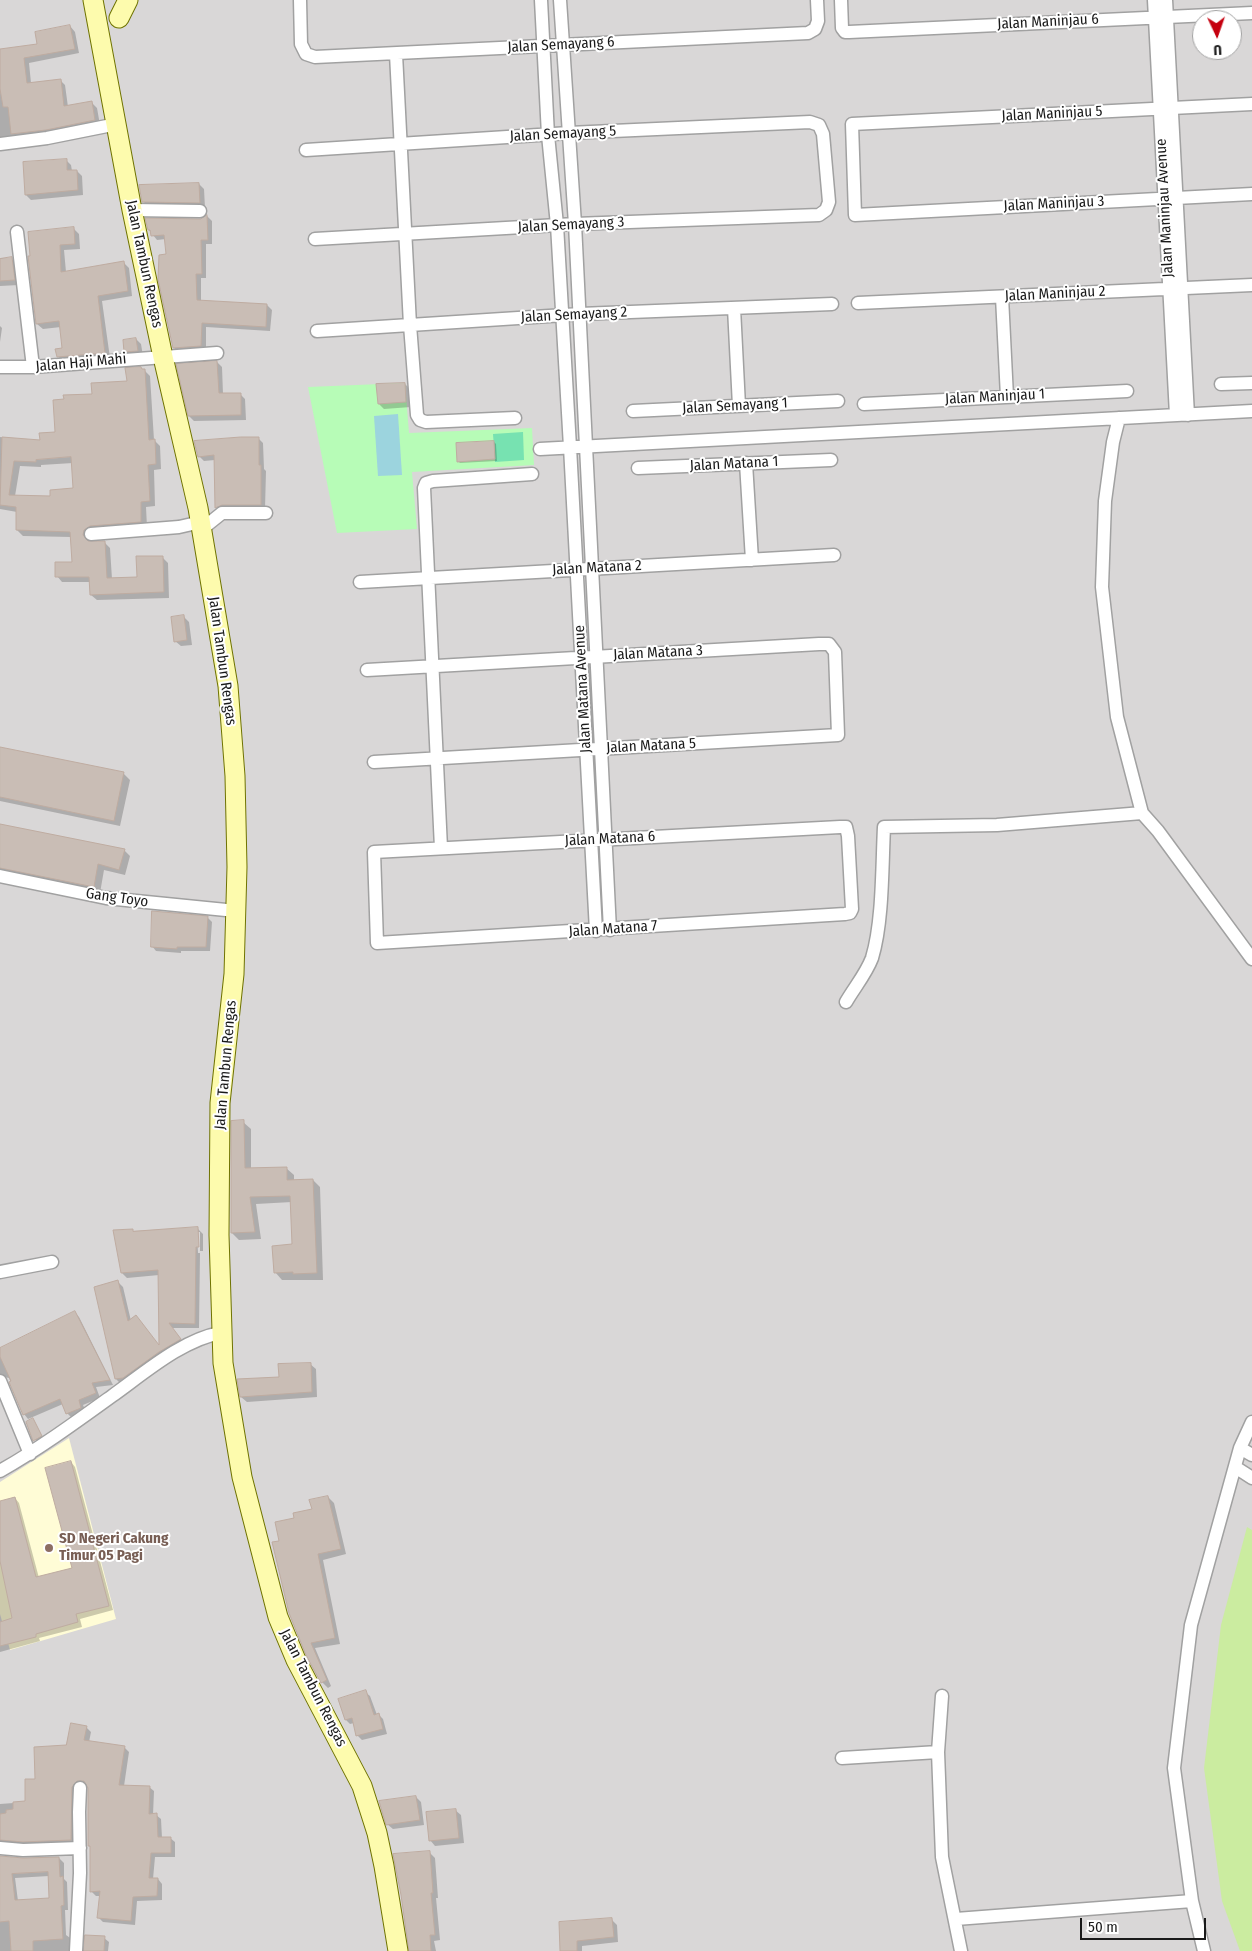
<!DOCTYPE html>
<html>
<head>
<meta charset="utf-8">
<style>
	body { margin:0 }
	#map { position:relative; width:1252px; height:1951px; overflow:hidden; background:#ede7df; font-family:"Fira Sans Condensed",sans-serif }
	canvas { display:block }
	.north { position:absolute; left:1192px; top:10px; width:50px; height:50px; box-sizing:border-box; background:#fff; border:1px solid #a3a3a3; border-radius:50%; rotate:177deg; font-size:14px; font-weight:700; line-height:20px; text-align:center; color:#1a1a1a }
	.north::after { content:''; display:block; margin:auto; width:18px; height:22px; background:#c5000f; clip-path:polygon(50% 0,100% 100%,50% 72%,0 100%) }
	.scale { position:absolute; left:1080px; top:1918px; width:126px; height:22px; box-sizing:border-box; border:2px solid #1a1a1a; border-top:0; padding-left:6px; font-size:15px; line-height:18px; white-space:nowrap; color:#1a1a1a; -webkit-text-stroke:4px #fff; paint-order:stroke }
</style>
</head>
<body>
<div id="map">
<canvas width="1252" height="1951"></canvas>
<div class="north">U</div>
<div class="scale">50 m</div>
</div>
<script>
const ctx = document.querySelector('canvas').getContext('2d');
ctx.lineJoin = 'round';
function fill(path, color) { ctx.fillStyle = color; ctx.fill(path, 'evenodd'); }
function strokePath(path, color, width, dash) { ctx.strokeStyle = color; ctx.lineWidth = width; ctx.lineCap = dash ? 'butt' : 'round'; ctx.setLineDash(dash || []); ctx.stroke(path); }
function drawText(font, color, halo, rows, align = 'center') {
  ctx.font = font + ' "Fira Sans Condensed",sans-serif'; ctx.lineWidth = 4; ctx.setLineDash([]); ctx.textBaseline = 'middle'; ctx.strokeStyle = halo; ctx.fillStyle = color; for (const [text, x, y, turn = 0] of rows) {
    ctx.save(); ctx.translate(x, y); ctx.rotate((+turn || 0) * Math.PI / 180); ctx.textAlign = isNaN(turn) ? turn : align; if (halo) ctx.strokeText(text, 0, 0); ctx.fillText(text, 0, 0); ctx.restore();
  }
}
const residential = new Path2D(`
	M0 0H1252V1951H0ZM1202 20H1232V50H1202Z`);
const education = new Path2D(`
	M69 1438 116 1619 10 1650 0 1614V1482Z`);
const grass = new Path2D(`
	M1247 1527 1252 1530V1951H1240L1222 1901 1204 1768 1221 1625Z`);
const park = new Path2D(`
	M405 383 409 433 532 428 534 465 412 472 417 529 337 533 308 387Z`);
const pitch = new Path2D(`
	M523 432 524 460 495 462 493 434Z`);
const water = new Path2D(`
	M398 414 402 475 378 476 374 416Z`);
const shadow = new Path2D(`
	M70 26 75 32 79 53 29 63 31 83 60 80 65 85 68 107 92 103 97 108 100 125 0 143V50L39 45Z
	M66 160 71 165 72 171H77L82 176 83 195 31 200 26 195Z
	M199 184 204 189 205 208 149 207 143 201Z
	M207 216 212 221V244H206V278H201V301L267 305 272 310 270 331 206 327V350L179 352 174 348 166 239 157 240 149 230 200 220Z
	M73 228 79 234 80 249 64 250 66 272 124 263 129 268 132 296 102 301 110 358 63 362 58 356 64 349 61 327 43 329 37 324 29 257Z
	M0 258 11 259 17 264 19 285 0 286Z
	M0 326 2 328 0 342Z
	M136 339 141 344 143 356 131 357 125 351Z
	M217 362 222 367 223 394H240L245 399 246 420 194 421 189 416Z
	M144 370 150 376 154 440 160 446 161 469 154 470 155 506 146 507 147 527 89 536 88 543 104 542 110 548 112 579 138 578 162 557 168 563 169 598 97 600 91 595 90 582H62L57 576 73 563 71 537 23 536 17 530V512L0 509V437L41 442 56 434 93 395 128 382ZM73 463 75 490 52 497 15 496 20 466 41 467V465Z
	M405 384 410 389 411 407 384 409 379 404Z
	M258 438 263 443 264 469 266 471 265 509 221 512 217 507 215 460 204 461 199 456Z
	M494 442 496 444 497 461 460 463 458 461Z
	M183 616 189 622 192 645 181 646 175 641Z
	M0 748 124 774 130 780 120 826 0 801Z
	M0 825 124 850 130 856 125 875 104 870 100 893 0 876Z
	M208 918 212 922 210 951H181V953L156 951 152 946Z
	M243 1122 251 1129V1169L286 1168 294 1175V1181L313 1180 320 1187 323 1280H282L275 1272 293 1245 292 1202 256 1204 261 1239 239 1240 232 1233Z
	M198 1229 203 1234V1251H200V1232H197L198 1253H200L199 1328H172L184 1345 121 1384 116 1379 118 1282 123 1287 131 1321 160 1347 159 1275 127 1278 122 1273 132 1230 135 1232Z
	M74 1312 79 1317 113 1385 96 1387 100 1398 83 1405 86 1412 72 1418 67 1413 63 1404 28 1419 24 1414 9 1378 0 1376V1349Z
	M310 1364 316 1369 317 1397 247 1402 241 1397Z
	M33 1420 43 1438 37 1442 27 1423Z
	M71 1462 75 1467 113 1610 80 1619 82 1627 39 1638 40 1641 0 1652V1502L15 1498 19 1503 39 1578 73 1569Z
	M328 1497 334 1503 346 1554 323 1560 340 1644 315 1648 331 1686 328 1688 322 1682 280 1542 295 1519 313 1510Z
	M365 1692 370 1696 377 1715H379L383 1719 387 1734 362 1740 357 1735 354 1723 350 1724 346 1720Z
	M86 1727 91 1732 89 1742 124 1747 129 1752 124 1786 149 1787 154 1791 153 1815H156L161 1819 162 1838H170L175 1842V1857H155L153 1879H158L162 1884V1900L137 1901 135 1925 103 1922 98 1917 101 1896H96L91 1891V1847L89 1846V1788L88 1785H81L75 1844 0 1847V1804L27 1802 37 1781Z
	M416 1797 421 1802 424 1825 393 1829 387 1824Z
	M455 1810 461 1815 464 1843 435 1846 430 1840Z
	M430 1853 435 1858 438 1898H436L440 1940 434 1941 436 1951H410Z
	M0 1857 22 1859 59 1858 64 1863V1879L67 1882 68 1910H65L66 1935 73 1940V1951H0ZM49 1876 50 1899 18 1901 15 1878Z
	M611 1919 617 1925 618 1942 582 1946V1951H561Z
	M104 1938 109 1942 108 1951H84Z`);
const building = new Path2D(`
	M70 25 75 49 24 58 27 83 61 79 64 106 92 101 95 120 46 130 11 134 8 107H3L0 89V49L37 44 35 32Z
	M67 159V170H77L78 190 25 195 23 162Z
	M199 183 200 203 142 202 139 185Z
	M207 215 208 240H201L202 274H196L197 300 267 304 266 327 202 323 201 346 173 348 158 279 159 255 166 254 164 235 151 236 150 230H148L145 218 200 219Z
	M74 227 75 244 60 245 61 272 124 261 128 291 98 296 105 353 57 357 55 349 62 348 59 321 36 324 28 256H30L28 232Z
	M12 257 15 280 0 281V259Z
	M136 338 138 351 124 352 123 340Z
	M217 361 219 393H241V415L188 416 176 364Z
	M141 367 142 369H145L149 440 155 439 156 464 148 465 150 501 141 502V522L90 526 84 530 83 535 88 541H105L107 578 137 577 136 556H163L164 592 90 595 89 577H55V562H72L70 532 16 530V507L0 505 2 437 40 440 39 433 55 432 53 400 64 399 63 395 92 394 91 383 127 381 125 368ZM71 457 73 488 50 490V496L9 495 14 461 36 462V460Z
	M405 383 406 402 378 404 376 384Z
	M241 437H259V465H261V505H222L215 508 214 455 198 457 194 441Z
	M494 441 495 459 457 462 456 443Z
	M184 615 187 640 174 642 171 617Z
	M0 747 124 772 114 821 0 797Z
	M0 824 125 849 119 870 98 864 94 887 0 868Z
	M152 911 208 916 206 947H177V949L151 947Z
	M244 1120 245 1168 287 1167V1180L313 1179 317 1273 293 1274V1272L274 1273 272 1246 292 1244 290 1196 250 1197 255 1232 231 1233V1121Z
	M198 1227 199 1247H196L195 1324 169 1323 181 1339 159 1352 123 1378 115 1379 94 1287 118 1280 128 1321 136 1315 159 1345 158 1270 121 1273 113 1230 133 1229V1231Z
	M75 1311 110 1380 92 1383 96 1393 79 1400 81 1408 66 1414 60 1399 23 1415 9 1382 11 1381 0 1357V1348Z
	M311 1363 312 1392 240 1397 237 1379 279 1377 278 1364Z
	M33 1418 42 1436 33 1441 26 1422Z
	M71 1461 109 1606 76 1614 78 1622 36 1634V1637L0 1646V1622L12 1618 0 1561V1501L15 1497 36 1577 72 1568 45 1468Z
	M328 1496 341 1549 318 1554 335 1638 311 1643 327 1680 321 1683 306 1655 289 1613 272 1542 279 1541 275 1522 294 1518 293 1513 312 1509 309 1500Z
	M366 1690 374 1715 379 1713 383 1729 356 1736 352 1718 345 1720 338 1699Z
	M71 1723 87 1726 84 1740 125 1746 119 1785 150 1786 149 1814 157 1813 158 1837H171V1853H151L149 1878H158L157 1896 133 1897 131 1921 97 1918 100 1891 90 1892V1846H88V1788L84 1781H77L72 1787 71 1840 23 1842 0 1840V1814L6 1813V1810L13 1809V1802L25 1801V1779H35L34 1747 66 1745Z
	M416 1796 420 1820 386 1825 379 1801Z
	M456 1809 459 1838 429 1841 426 1812Z
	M430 1851 433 1893H431L435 1935H430L431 1951H409L401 1895 393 1854Z
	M0 1856 23 1858 59 1857 60 1877 63 1876 64 1905 61 1906 63 1939 33 1941V1951H11L9 1921 0 1922ZM48 1872 49 1898 15 1900 12 1874Z
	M612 1918 614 1937 577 1941V1951H560L559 1922Z
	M85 1935 105 1936 104 1951H84Z`);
const street = new Path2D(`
	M300 0 301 44 306 54 315 57 808 33 815 29 818 21 817 0
	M541 0 548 135 557 225 570 447 596 931
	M560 0 575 224 610 930
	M841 0 842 28 845 32H849L1252 13
	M1154 0 1176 415
	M1166 0 1188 415
	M396 54 410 325 417 415 420 420 426 422 515 418
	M1252 104 852 124 855 215 1252 194
	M0 144 47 138 117 124
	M306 150 569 133 810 122 819 125 823 134 829 202 826 210 819 215 575 224 315 239
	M132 210 200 211
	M17 232 33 367
	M1002 297 1007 397
	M858 303 1252 285
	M734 308 739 406
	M317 331 580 314 832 304
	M0 367H33L217 353
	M1221 384 1252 383
	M864 404 1127 391
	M633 411 838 401
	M1119 418 1113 442 1105 501 1102 587 1117 717 1142 813
	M540 449 1252 411
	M746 463 752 560
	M638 468 831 460
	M202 529 222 513H266
	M91 534 179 527 201 522
	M360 582 834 555
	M367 670 819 644H829L835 652 838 735 374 762
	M840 827H846L848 836 852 909 850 913 845 914 377 943 374 852Z
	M441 848 424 488 426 483 433 481 532 474
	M0 876 106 898 236 911
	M846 1002C854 988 866 974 872 958 883 922 882 866 884 827L997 825 1142 813 1158 831 1252 959
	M0 1272 52 1262
	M0 1381 30 1454
	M1240 1448 1252 1455
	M1235 1467 1252 1478
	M0 1471C39 1449 76 1422 112 1396 143 1374 183 1339 221 1333
	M942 1696 938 1752 942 1857 961 1951
	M842 1758 938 1752
	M0 1848 23 1850 80 1848
	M956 1919 1192 1901
	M76 1951 80 1873 79 1812 80 1788
	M1204 1951 1192 1901 1174 1768 1191 1625 1240 1448 1252 1422`);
const secondary = new Path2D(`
	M93 0 132 210 163 357 198 508 228 686 235 776 237 867 234 974 220 1103 219 1235 223 1363 242 1477 278 1617 296 1660 362 1786 377 1833 384 1866 398 1951
	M119 18 128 0`);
const markers = [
	[49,1548,5,"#8d6e63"]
];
const streetNames = [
	["Jalan Maninjau 6",1048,22,-3],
	["Jalan Semayang 6",561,45,-3],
	["Jalan Maninjau 5",1052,114,-3],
	["Jalan Semayang 5",563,134,-3],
	["Jalan Maninjau 3",1054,204,-3],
	["Jalan Maninjau Avenue",1165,208,-93],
	["Jalan Semayang 3",571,225,-3],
	["Jalan Tambun Rengas",144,264,78],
	["Jalan Maninjau 2",1055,294,-3],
	["Jalan Semayang 2",574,315,-3],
	["Jalan Haji Mahi",81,363,-5],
	["Jalan Maninjau 1",995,397,-3],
	["Jalan Semayang 1",735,406,-3],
	["Jalan Matana 1",734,464,-3],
	["Jalan Matana 2",597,568,-3],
	["Jalan Matana 3",658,653,-3],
	["Jalan Tambun Rengas",222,661,82],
	["Jalan Matana Avenue",583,689,-93],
	["Jalan Matana 5",651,746,-3],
	["Jalan Matana 6",610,839,-3],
	["Gang Toyo",117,898,8],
	["Jalan Matana 7",613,929,-4],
	["Jalan Tambun Rengas",226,1065,-85],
	["Jalan Tambun Rengas",313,1688,63]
];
const educationNames = [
	["SD Negeri Cakung",59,1539],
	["Timur 05 Pagi",59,1556]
];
fill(residential, '#d9d7d7');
fill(education, '#fffcd6');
fill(grass, '#cbeca0');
fill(park, '#b7fcb7');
fill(pitch, '#77e2b1');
fill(water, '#9cd4de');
fill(shadow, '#0003');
fill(building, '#c9bdb5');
strokePath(building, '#bfaca1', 1);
strokePath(street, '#a1a1a1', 15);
strokePath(secondary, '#6f7300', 21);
strokePath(street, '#fff', 12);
strokePath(secondary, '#fdfbad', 19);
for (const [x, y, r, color] of markers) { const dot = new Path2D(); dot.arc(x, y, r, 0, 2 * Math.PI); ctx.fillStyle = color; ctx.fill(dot); strokePath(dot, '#fff', 2); }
drawText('15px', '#1a1a1a', '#fff', streetNames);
drawText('bold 15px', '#785e54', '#fff', educationNames, 'left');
</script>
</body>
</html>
